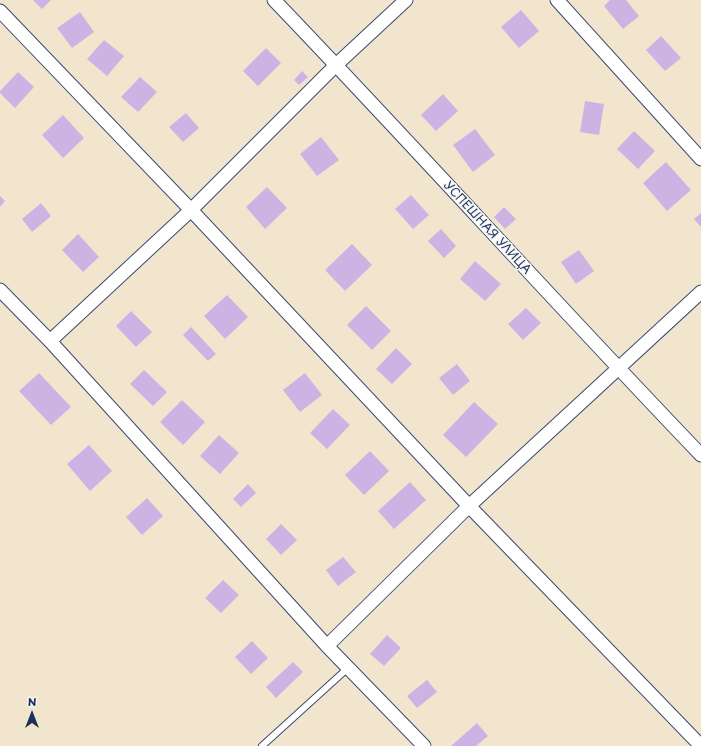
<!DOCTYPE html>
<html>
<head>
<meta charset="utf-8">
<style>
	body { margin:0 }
	#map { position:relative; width:701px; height:746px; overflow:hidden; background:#f2e5ce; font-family:"Playpen Sans",sans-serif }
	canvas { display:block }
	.north { position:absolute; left:12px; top:694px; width:40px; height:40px; -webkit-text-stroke:3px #f6f6f2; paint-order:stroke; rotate:0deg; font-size:11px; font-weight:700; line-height:16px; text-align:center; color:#1b2f5e }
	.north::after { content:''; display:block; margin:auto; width:14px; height:18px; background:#1b2f5e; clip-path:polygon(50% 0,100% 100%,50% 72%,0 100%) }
</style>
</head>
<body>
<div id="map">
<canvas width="701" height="746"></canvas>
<div class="north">N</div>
</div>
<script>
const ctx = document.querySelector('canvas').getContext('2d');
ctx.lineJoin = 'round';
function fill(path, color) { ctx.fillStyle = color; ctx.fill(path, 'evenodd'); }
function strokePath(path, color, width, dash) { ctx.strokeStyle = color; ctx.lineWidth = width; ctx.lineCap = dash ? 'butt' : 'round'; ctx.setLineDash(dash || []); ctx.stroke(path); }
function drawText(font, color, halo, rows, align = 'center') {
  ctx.font = font + ' "Playpen Sans",sans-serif'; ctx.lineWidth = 3; ctx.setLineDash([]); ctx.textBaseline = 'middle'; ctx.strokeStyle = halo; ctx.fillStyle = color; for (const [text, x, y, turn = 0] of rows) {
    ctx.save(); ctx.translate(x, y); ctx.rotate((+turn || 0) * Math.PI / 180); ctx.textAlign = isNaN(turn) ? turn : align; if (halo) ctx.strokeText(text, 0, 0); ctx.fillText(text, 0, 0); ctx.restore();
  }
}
const building = new Path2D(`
	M33 0H51L42 9Z
	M610 0H626L639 16 623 29 604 6Z
	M521 10 539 31 519 48 501 27Z
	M80 12 94 32 72 48 57 28Z
	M661 36 681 58 665 71 646 50Z
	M104 40 124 56 107 76 87 59Z
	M266 48 281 63 258 86 243 71Z
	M302 71 308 77 299 85 294 80Z
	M18 72 34 87 15 108 0 93V91Z
	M140 77 157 92 138 112 121 97Z
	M443 94 458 111 436 131 421 115Z
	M585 101 604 104 599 135 580 132Z
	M186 113 199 128 183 142 169 127Z
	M63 115 84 138 63 158 42 135Z
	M475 129 495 155 473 172 453 145Z
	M634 131 655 151 638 169 617 149Z
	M321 137 339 160 317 176 300 154Z
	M666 162 691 190 667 211 643 183Z
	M267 187 287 208 265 229 246 207Z
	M411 195 429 215 413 229 395 209Z
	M0 196 5 201 0 207Z
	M41 203 51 216 32 232 22 219Z
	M504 207 516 219 505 229 494 217Z
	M701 213V227L694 219Z
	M441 229 456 246 444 258 428 241Z
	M78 234 99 257 83 272 62 250Z
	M352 244 372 265 345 291 325 270Z
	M579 250 594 271 576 284 561 262Z
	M475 261 501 284 485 301 460 279Z
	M227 295 248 317 225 339 204 316Z
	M366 306 391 331 372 350 347 325Z
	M526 308 541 323 523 340 508 324Z
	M131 311 152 332 136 347 116 326Z
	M191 327 216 354 208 361 183 335Z
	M396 348 412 364 392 384 376 369Z
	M457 364 470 381 453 395 439 378Z
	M144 370 167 392 153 406 130 384Z
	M39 373 71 407 51 425 19 391Z
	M305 373 322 395 300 412 283 390Z
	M182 400 205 422 183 445 160 422Z
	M474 402 498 424 466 457 443 435Z
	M333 409 350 425 327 449 310 433Z
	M219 435 239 453 220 474 200 456Z
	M89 445 112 471 90 491 67 464Z
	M370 451 389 471 364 495 345 475Z
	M410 482 426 500 394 529 378 511Z
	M248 484 256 493 241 507 233 499Z
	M147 498 163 516 142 535 126 517Z
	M281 524 297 540 281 555 266 539Z
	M343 557 356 572 338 586 326 570Z
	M223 580 239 595 221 613 205 598Z
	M387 635 401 648 384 666 370 654Z
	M252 641 268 658 251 674 235 657Z
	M293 662 303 672 276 698 266 687Z
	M427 680 437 692 417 708 407 696Z
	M477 723 488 736 476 746H451Z`);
const lane = new Path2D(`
	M262 746 348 668`);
const street = new Path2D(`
	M274 0C418 150 557 305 701 455
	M557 0 701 159
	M0 11 191 210 469 506 701 746
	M0 290 50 341 327 646 424 746
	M50 341 191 210 336 65 406 0
	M327 646 469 506 701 292`);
const streetNames = [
	["УСПЕШНАЯ УЛИЦА",487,228,47]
];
fill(building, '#cdb3e4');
strokePath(lane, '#3b4a6f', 8);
strokePath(street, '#3b4a6f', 15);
strokePath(lane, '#fff', 6);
strokePath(street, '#fff', 13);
drawText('12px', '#1b2f5e', '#f6f6f2', streetNames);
</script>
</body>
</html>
